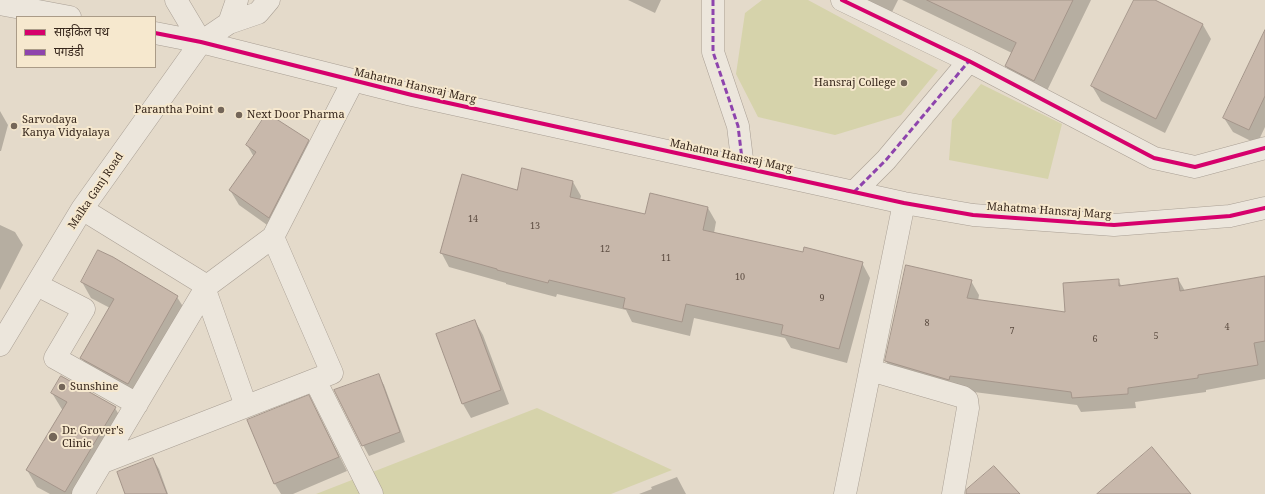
<!DOCTYPE html>
<html>
<head>
<meta charset="utf-8">
<style>
	body { margin:0 }
	#map { position:relative; width:1265px; height:494px; overflow:hidden; background:#e4daca; font-family:"Noto Serif","Noto Sans Devanagari",serif }
	canvas { display:block }
	.legend { position:absolute; left:16px; top:16px; width:140px; height:52px; box-sizing:border-box; background:#f6e8ce; border:1px solid #aa9b87; margin:0; padding:5px 7px; list-style:none; font-size:12px; color:#37271c }
	.legend li { display:flex; align-items:center; gap:8px; height:20px }
	.legend b { width:20px; border:1px solid #aa9b87 }
</style>
</head>
<body>
<div id="map">
<canvas width="1265" height="494"></canvas>
<ul class="legend">
<li><b style="height:5px;background:#d6006c"></b>साइकिल पथ</li>
<li><b style="height:5px;background:#8e44ad"></b>पगडंडी</li>
</ul>
</div>
<script>
const ctx = document.querySelector('canvas').getContext('2d');
ctx.lineJoin = 'round';
function fill(path, color) { ctx.fillStyle = color; ctx.fill(path, 'evenodd'); }
function strokePath(path, color, width, dash) { ctx.strokeStyle = color; ctx.lineWidth = width; ctx.lineCap = dash ? 'butt' : 'round'; ctx.setLineDash(dash || []); ctx.stroke(path); }
function drawText(font, color, halo, rows, align = 'center') {
  ctx.font = font + ' "Noto Serif",serif'; ctx.lineWidth = 4; ctx.setLineDash([]); ctx.textBaseline = 'middle'; ctx.strokeStyle = halo; ctx.fillStyle = color; for (const [text, x, y, turn = 0] of rows) {
    ctx.save(); ctx.translate(x, y); ctx.rotate((+turn || 0) * Math.PI / 180); ctx.textAlign = isNaN(turn) ? turn : align; if (halo) ctx.strokeText(text, 0, 0); ctx.fillText(text, 0, 0); ctx.restore();
  }
}
const green = new Path2D(`
	M762 0H808L938 70 901 115 835 135 758 117 736 74 745 13Z
	M981 84 1062 124 1048 179 949 160 952 120Z
	M537 408 672 470 611 494H316Z`);
const shadow = new Path2D(`
	M628 0H661L655 13Z
	M857 0H898L890 16Z
	M902 0H1091L1044 97 1016 83 1006 66 1012 53Z
	M1135 0H1153L1203 25 1211 39 1165 133 1101 101 1092 86Z
	M1265 49V127L1257 144 1233 132 1224 118Z
	M0 111 8 125 1 151H0Z
	M308 141 316 155 277 232 239 205 230 190 254 157 247 145Z
	M573 182 581 196 580 200 646 215 708 208 716 222 714 233 804 253 862 263 870 278 847 363 791 348 785 338 694 318 690 336 632 322 626 310 557 294 556 297 506 284V283L449 267 441 252 518 191Z
	M0 225 15 232 23 245 0 290Z
	M1265 277V379L1206 390V392L1135 402 1136 408 1081 412 1077 405 958 390 894 375 886 361 971 281 979 295 978 301 1066 313 1118 280 1122 287 1178 279 1185 291Z
	M82 282 177 297 187 313 137 400 91 374 82 358 110 308 91 298Z
	M475 321 483 335 509 404 471 418 463 404 437 335Z
	M378 375 384 385 405 442 369 456 363 445Z
	M52 393 115 408 125 425 83 494H50L37 487 27 470 63 411Z
	M317 411 347 471 293 494H281L275 484 248 420Z
	M153 459 159 469 168 494H126Z
	M677 477 686 494H639L652 489 651 487Z`);
const building = new Path2D(`
	M927 0H1073L1034 81 1005 66 1016 43Z
	M1134 0H1155L1203 24 1156 119 1091 86Z
	M1265 30V96L1249 130 1223 118Z
	M267 113 309 140 269 218 229 190 256 152 246 145Z
	M522 168 573 181 570 197 645 214 650 193 708 207 703 230 803 252 804 247 863 262 839 349 781 334 783 325 686 304 682 322 623 308 625 298 549 280 548 283 497 270V269L440 253 462 174 517 190Z
	M98 250 113 257 178 296 128 384 80 358 114 299 81 282Z
	M906 265 972 280 967 298 1065 312 1063 283 1119 279V286L1178 278 1180 291 1265 276V341L1254 343 1258 365 1198 375V378L1128 388V394L1072 398 1071 392 950 376 949 380 885 361Z
	M475 320 501 390 462 404 436 334Z
	M379 374 400 432 362 446 334 390Z
	M61 376 116 407 65 492 26 470 67 402 51 393Z
	M309 395 339 457 274 484 247 420Z
	M1152 447 1191 494H1097Z
	M153 458 167 494H125L117 472Z
	M994 466 1020 494H966V490Z`);
const minor = new Path2D(`
	M176 0 201 42
	M713 0V52L738 126 743 167
	M842 0 969 61 1154 158 1195 167 1265 148
	M0 4 70 17
	M229 23 237 0
	M155 33 201 42 412 95 904 203 973 215 1114 225 1230 216 1265 208
	M854 192 886 160 969 61
	M82 209 207 286 83 494
	M37 285 84 309 55 358 137 404
	M207 286 273 237 353 81
	M205 290 246 406
	M0 345 82 209 201 42 229 23 258 13 269 0
	M870 370 963 397 967 400 968 408 953 494
	M315 380 372 494
	M103 462 332 373 273 237
	M845 494 904 203`);
const quiet = new Path2D(`
	M713 0V52L738 126 743 167
	M854 192 886 160 969 61`);
const cycleway = new Path2D(`
	M842 0 969 61 1154 158 1195 167 1265 148
	M155 33 201 42 412 95 904 203 973 215 1114 225 1230 216 1265 208`);
const markers = [
	[904,83,4,"#746659"],
	[221,110,4,"#746659"],
	[239,115,4,"#746659"],
	[14,126,4,"#746659"],
	[62,387,4,"#746659"],
	[53,437,5,"#746659"]
];
const numberNames = [
	["14",473,219],
	["13",535,226],
	["12",605,249],
	["11",666,258],
	["10",740,277],
	["9",822,298],
	["8",927,323],
	["4",1227,327],
	["7",1012,331],
	["5",1156,336],
	["6",1095,339]
];
const poiNames = [
	["Hansraj College",896,83,"right"],
	["Parantha Point",213,110,"right"],
	["Next Door Pharma",247,115],
	["Sarvodaya",22,120],
	["Kanya Vidyalaya",22,133],
	["Sunshine",70,387],
	["Dr. Grover's",62,431],
	["Clinic",62,444]
];
const streetNames = [
	["Mahatma Hansraj Marg",415,86,13],
	["Mahatma Hansraj Marg",731,156,12],
	["Malka Ganj Road",96,191,-56],
	["Mahatma Hansraj Marg",1049,211,4]
];
fill(green, '#d6d3ab');
fill(shadow, '#0003');
fill(building, '#c8b8ab');
strokePath(building, '#a4958a', 1);
strokePath(minor, '#a99f94', 23);
strokePath(minor, '#ece6dc', 22);
strokePath(quiet, '#8e44ad', 3, [6, 3]);
strokePath(cycleway, '#d6006c', 4);
for (const [x, y, r, color] of markers) { const dot = new Path2D(); dot.arc(x, y, r, 0, 2 * Math.PI); ctx.fillStyle = color; ctx.fill(dot); strokePath(dot, '#f6e8ce', 1.5); }
drawText('9px', '#5b4b40', null, numberNames);
drawText('11px', '#37271c', '#f6e8ce', poiNames, 'left');
drawText('11px', '#37271c', '#f6e8ce', streetNames);
</script>
</body>
</html>
